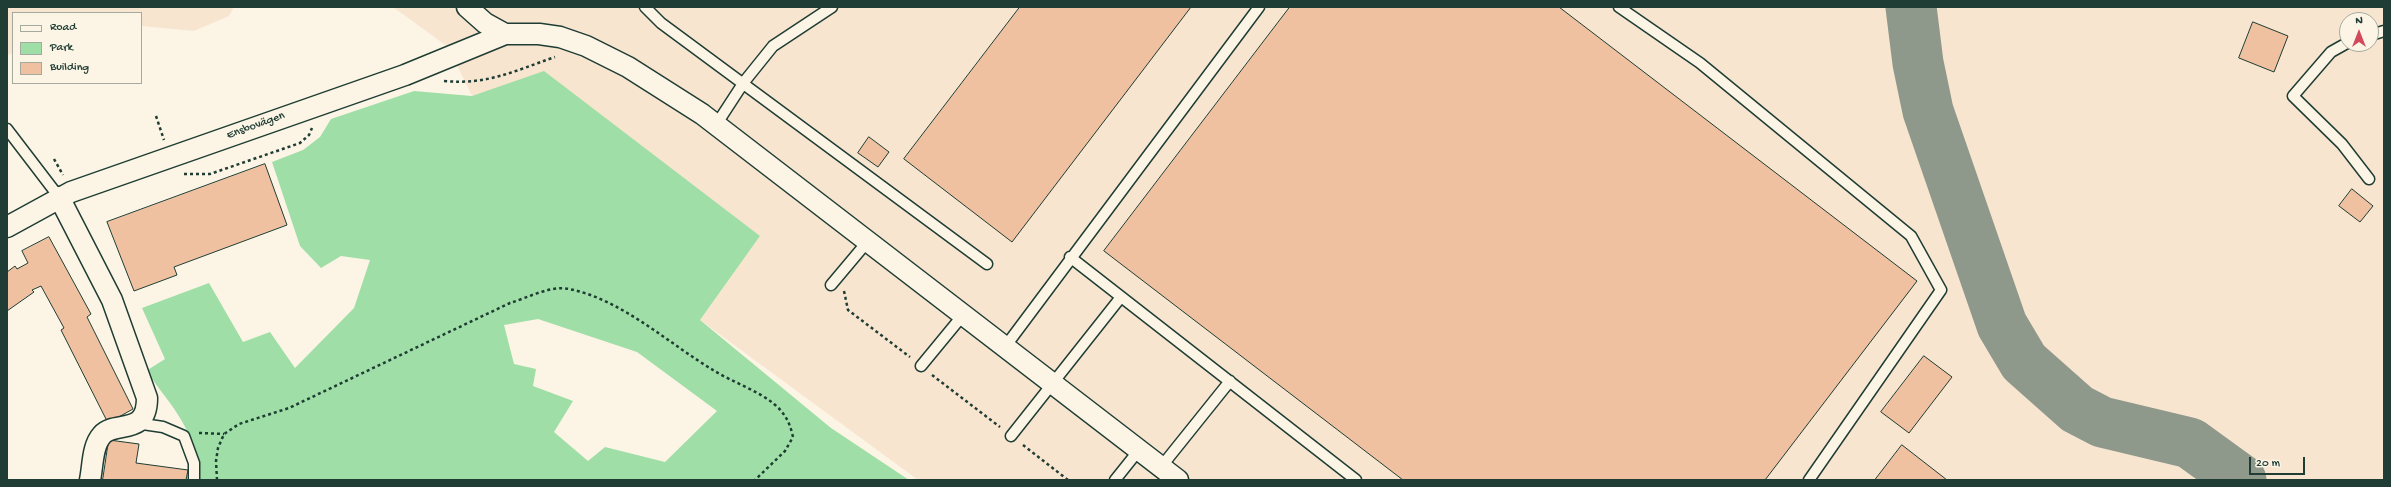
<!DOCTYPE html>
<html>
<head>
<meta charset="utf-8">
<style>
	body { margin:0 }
	#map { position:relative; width:2391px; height:487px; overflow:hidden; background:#fcf5e5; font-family:"Gochi Hand",sans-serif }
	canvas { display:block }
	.frame { position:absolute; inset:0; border:8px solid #1f3d34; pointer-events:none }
	.legend { position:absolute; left:12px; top:12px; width:130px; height:72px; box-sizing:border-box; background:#fcf5e5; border:1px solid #a4ab9e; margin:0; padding:5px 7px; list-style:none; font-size:12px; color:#1f3d34 }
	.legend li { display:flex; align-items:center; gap:8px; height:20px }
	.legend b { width:20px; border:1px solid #a4ab9e }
	.north { position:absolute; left:2339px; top:12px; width:40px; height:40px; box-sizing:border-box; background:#fcf5e5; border:1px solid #a4ab9e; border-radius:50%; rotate:0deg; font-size:11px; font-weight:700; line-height:16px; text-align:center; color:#1f3d34 }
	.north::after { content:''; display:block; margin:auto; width:14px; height:18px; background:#d1495b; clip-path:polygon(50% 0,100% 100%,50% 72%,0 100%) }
	.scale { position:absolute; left:2249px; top:457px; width:56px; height:18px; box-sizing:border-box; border:2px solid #1f3d34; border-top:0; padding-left:5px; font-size:12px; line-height:14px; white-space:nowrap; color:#1f3d34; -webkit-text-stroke:3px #fcf5e5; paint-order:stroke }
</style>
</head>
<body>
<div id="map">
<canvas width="2391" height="487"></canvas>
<div class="frame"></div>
<ul class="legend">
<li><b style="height:5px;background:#fcf5e5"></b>Road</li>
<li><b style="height:11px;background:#9fdea6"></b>Park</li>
<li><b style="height:11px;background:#f0c1a0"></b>Building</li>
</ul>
<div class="north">N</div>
<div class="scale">20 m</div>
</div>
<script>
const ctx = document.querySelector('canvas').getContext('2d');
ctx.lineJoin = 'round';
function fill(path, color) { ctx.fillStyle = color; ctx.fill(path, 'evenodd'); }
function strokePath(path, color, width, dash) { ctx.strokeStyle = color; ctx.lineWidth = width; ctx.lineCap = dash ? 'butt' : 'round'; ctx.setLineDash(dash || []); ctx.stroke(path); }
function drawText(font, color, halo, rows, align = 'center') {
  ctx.font = font + ' "Gochi Hand",sans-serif'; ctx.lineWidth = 4; ctx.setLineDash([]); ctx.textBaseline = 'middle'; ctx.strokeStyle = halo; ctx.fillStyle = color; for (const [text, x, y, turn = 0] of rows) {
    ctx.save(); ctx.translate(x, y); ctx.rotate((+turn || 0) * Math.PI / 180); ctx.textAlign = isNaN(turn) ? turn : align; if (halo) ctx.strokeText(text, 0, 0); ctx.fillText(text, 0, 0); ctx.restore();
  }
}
const built = new Path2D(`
	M7 7H234L229 16 194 31 141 26V13H13V53L7 55Z
	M393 7H2384V480H918L700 320 760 236 502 87 472 96 448 47ZM2347 20H2371V44H2347Z`);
const green = new Path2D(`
	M544 71 760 236 700 320 831 428 909 480H198C198 432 173 408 146 371L165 359 142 308 209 283 243 342 270 332 295 368 354 308 370 260 341 256 321 268 300 246 272 162 303 150 320 137 331 119 414 91 472 96ZM538 319 637 352 717 411 665 462 605 447 588 461 554 432 573 401 533 386 536 369 514 364 504 325Z`);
const taxiway = new Path2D(`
	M1911 7 1918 63 1928 111 2002 325 2024 362 2077 409 2102 422 2190 443 2241 480`);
const building = new Path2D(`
	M1020 7H1191L1012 242 904 159Z
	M1290 7H1559L1917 281 1765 480H1403L1104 251Z
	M2253 22 2288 36 2274 72 2239 58Z
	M869 137 889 152 878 167 858 153Z
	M265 164 287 225 174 267 177 275 134 291 107 222Z
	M2352 189 2373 206 2360 222 2339 206Z
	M49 237 91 314 87 317 133 409 108 423 61 330 64 328 41 286 32 290 34 292 7 311V272L15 266 17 269 28 263 22 251Z
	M1924 356 1952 377 1909 433 1881 412Z
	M109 440 139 444 136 463 188 470 186 480H103Z
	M1902 445 1947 480H1875Z`);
const path = new Path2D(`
	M444 81C488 85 514 71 555 57
	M156 116 164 140
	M54 159 63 175
	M184 174H210L300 143 309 135 312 128
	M844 291 848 310 910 357
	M932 375 1000 427
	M199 433 224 434
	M1023 445 1068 480
	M217 480 216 461 218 448 224 434 239 424 289 408 510 303C527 298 551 285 569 289 621 299 668 343 713 370 732 382 757 390 774 404 785 413 790 423 793 437L785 451 755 480`);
const lane = new Path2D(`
	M645 7 661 23 987 264
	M1619 7 1700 63 1911 236 1941 290 1809 480
	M2371 35 2384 31
	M2347 43 2331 52 2293 96 2342 144 2369 179
	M716 125 744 82 773 46 832 7
	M7 129 59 197
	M1070 257 1356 480
	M831 285 868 241
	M1005 347 1259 7
	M921 366 963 315
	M136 423 163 427 184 436 194 463V480
	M1011 436 1121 297
	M1161 467 1230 381
	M1115 480 1139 450`);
const street = new Path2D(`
	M467 7 485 23 505 34
	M59 197 112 300 147 398C147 437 115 420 102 435 92 446 93 466 90 480
	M7 227 71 192 405 75 505 34H539L560 37 586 46 628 67 702 114 1178 480`);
const streetNames = [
	["Ensbovägen",256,126,-20]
];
fill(built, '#f8e5d0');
fill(green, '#9fdea6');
strokePath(taxiway, '#8e998c', 51);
fill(building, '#f0c1a0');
strokePath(building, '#1f3d34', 1);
strokePath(lane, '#1f3d34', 13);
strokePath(street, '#1f3d34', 23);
strokePath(path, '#1f3d34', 2.5, [3, 3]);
strokePath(lane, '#fcf5e5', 10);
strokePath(street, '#fcf5e5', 20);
drawText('12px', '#1f3d34', '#fcf5e5', streetNames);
</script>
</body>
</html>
